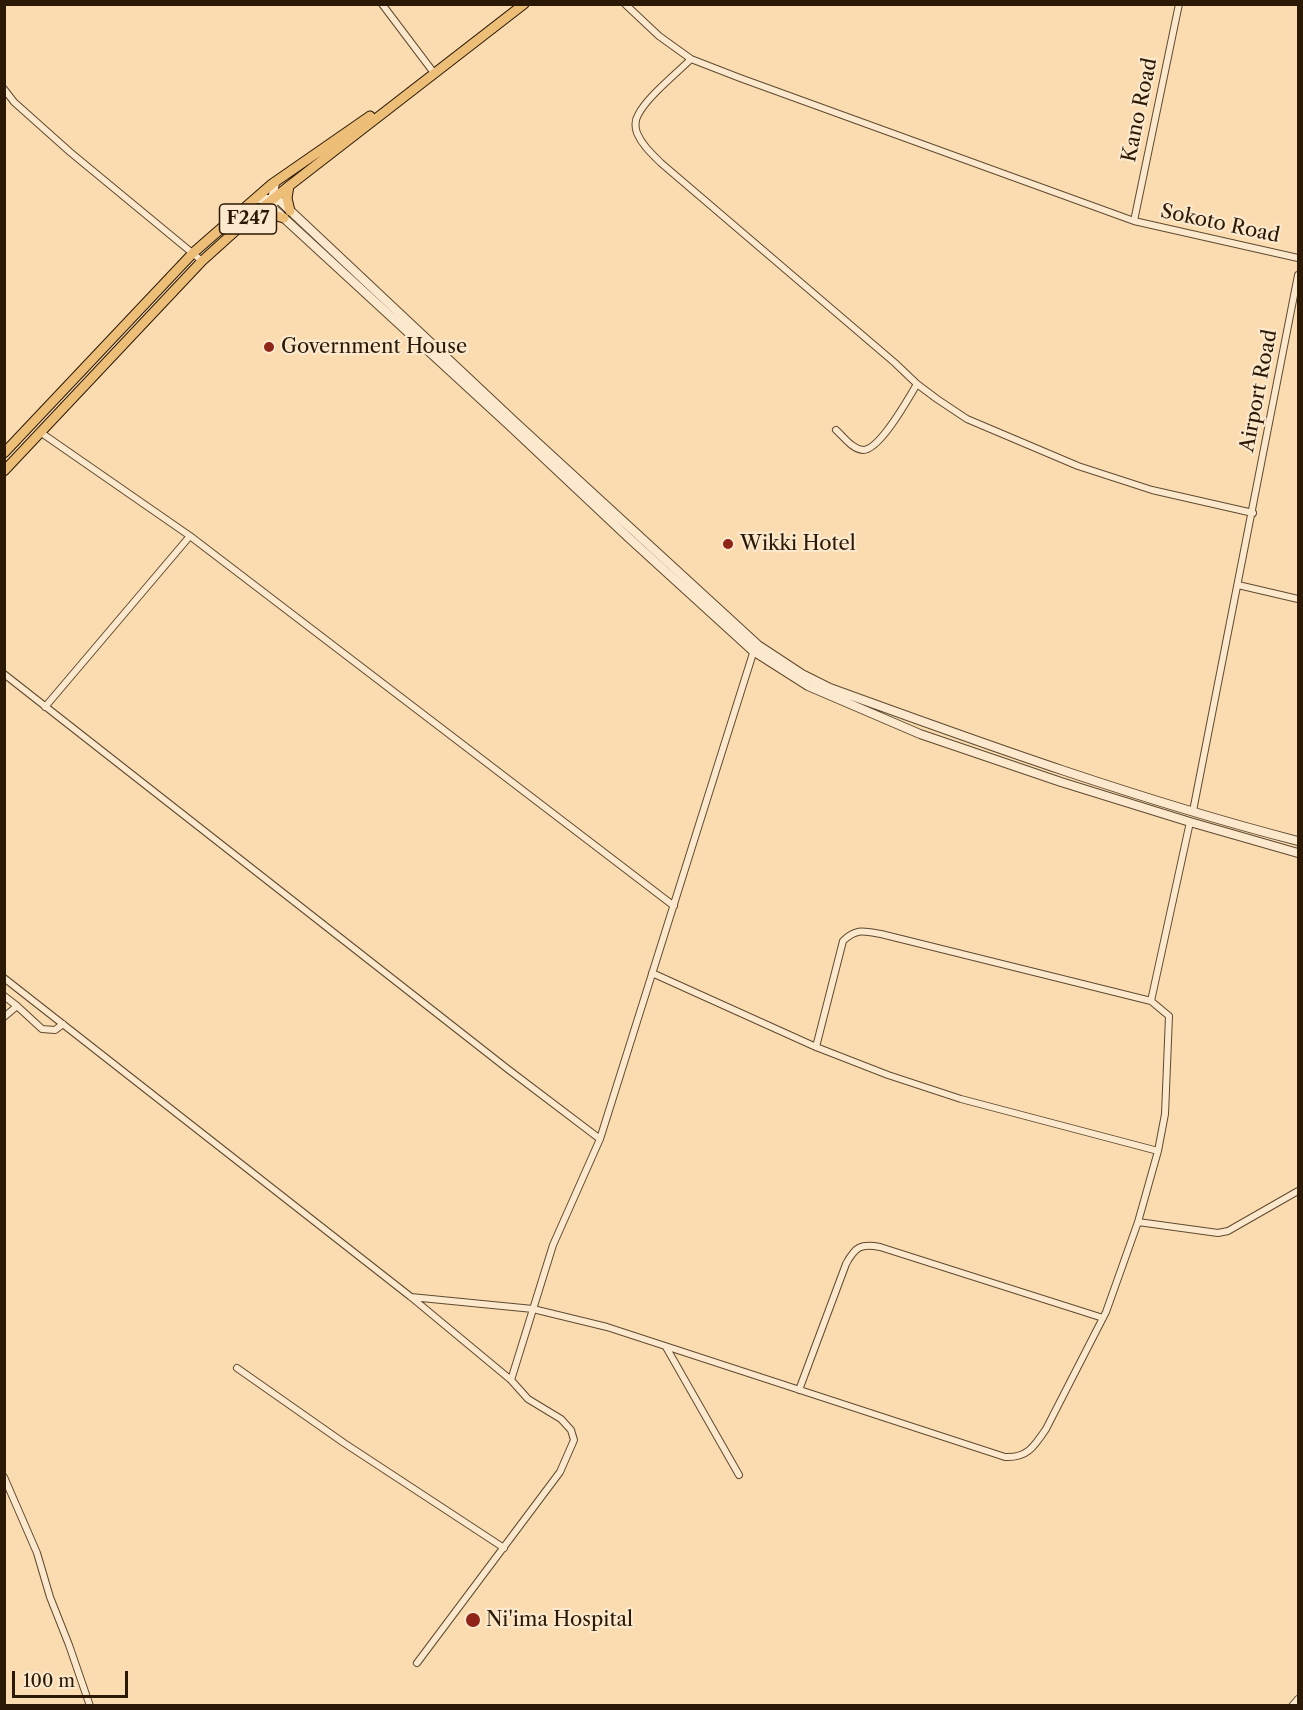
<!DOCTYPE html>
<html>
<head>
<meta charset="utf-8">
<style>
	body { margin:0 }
	#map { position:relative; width:1303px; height:1710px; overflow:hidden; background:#fadcb0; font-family:"Libre Caslon Text",serif }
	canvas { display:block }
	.frame { position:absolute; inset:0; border:6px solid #2b1906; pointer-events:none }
	.scale { position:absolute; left:12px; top:1671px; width:116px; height:27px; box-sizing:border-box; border:3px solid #2b1906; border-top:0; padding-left:8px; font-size:18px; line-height:21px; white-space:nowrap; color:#2b1906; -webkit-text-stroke:4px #fce8cc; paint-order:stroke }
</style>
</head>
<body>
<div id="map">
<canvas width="1303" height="1710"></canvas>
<div class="frame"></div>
<div class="scale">100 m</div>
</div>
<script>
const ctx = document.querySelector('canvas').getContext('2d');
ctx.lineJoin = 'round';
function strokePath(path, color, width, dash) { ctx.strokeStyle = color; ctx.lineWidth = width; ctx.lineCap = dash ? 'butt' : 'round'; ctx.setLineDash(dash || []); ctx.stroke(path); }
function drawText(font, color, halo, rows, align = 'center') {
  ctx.font = font + ' "Libre Caslon Text",serif'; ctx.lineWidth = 4.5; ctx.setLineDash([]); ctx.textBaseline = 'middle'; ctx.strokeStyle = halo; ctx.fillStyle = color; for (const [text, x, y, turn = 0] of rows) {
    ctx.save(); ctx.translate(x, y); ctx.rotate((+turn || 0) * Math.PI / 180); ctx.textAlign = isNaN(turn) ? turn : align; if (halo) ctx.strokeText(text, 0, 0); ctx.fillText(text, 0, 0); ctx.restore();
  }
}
const minor = new Path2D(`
	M382 4 434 73
	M625 4 659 36 691 59 740 78 1134 221 1298 258
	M691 59C676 74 647 97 638 115 635 120 635 127 637 133 642 145 652 154 661 163L895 363 917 384 937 399 967 419 1078 466 1152 490 1253 513
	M4 89 14 102 70 152 202 261
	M1134 221 1179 4
	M836 430C844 437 852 449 863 450 880 450 908 399 917 384
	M40 432 190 536 674 906
	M1238 585 1298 599
	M4 674 509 1070 600 1139
	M45 707 190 536
	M1193 811 1298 275
	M652 973 816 1047 888 1075 961 1099 1158 1151
	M4 978 411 1297 511 1380 528 1399 561 1419 571 1430 574 1440 560 1472 417 1663
	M4 996 17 1006
	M1151 1001 1190 822
	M4 1017 17 1006 42 1029 55 1030 63 1024
	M1138 1222 1218 1233 1228 1231 1298 1191
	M411 1297 533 1309 607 1327 1005 1457C1027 1458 1034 1447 1046 1429L1106 1312 1138 1222 1158 1151 1165 1114 1169 1016 1151 1001 881 934C864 931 856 928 843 941L816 1047
	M666 1347 739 1475
	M237 1368 344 1443 504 1548
	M511 1380 553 1245 600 1139 754 650
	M799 1390 846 1264C855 1247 861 1243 880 1247L1103 1318
	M4 1477 37 1553 50 1597 69 1645 90 1706
	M1292 1706 1298 1699`);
const tertiary = new Path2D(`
	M275 182 272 201 274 209 510 426 629 538 753 651 808 686 920 734 1061 782 1190 822 1298 853
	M255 199H272L280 201 515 422 758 645 802 674 830 688C984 744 1139 800 1298 841`);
const primary = new Path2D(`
	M289 186 287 198 290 211
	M252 216 273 215 284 218
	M4 453 193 253 272 184 370 116
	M4 471 202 261 252 216 289 186 524 4`);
const markers = [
	[269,347,6,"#8f2418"],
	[728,544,6,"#8f2418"],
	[473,1620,8,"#8f2418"]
];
const shields = [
	[248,219,57]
];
const shieldNames = [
	["F247",248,219]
];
const streetNames = [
	["Kano Road",1140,110,-78],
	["Sokoto Road",1220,224,12],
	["Airport Road",1259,391,-79]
];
const poiNames = [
	["Government House",281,347],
	["Wikki Hotel",740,544],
	["Ni'ima Hospital",486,1620]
];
strokePath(minor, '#5f4a30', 8);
strokePath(tertiary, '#5f4a30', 10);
strokePath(primary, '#2b1906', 11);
strokePath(minor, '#fce8cc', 6);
strokePath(tertiary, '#fce8cc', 8);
strokePath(primary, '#edbe78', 9);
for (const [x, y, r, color] of markers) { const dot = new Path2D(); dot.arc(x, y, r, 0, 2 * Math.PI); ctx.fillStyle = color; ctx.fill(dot); strokePath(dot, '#fce8cc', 2); }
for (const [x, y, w] of shields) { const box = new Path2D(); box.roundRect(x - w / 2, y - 15, w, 30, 4.5); ctx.fillStyle = '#fce8cc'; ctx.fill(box); strokePath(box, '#2b1906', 1.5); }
drawText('bold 18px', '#2b1906', null, shieldNames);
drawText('20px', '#2b1906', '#fce8cc', streetNames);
drawText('20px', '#2b1906', '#fce8cc', poiNames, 'left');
</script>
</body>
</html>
